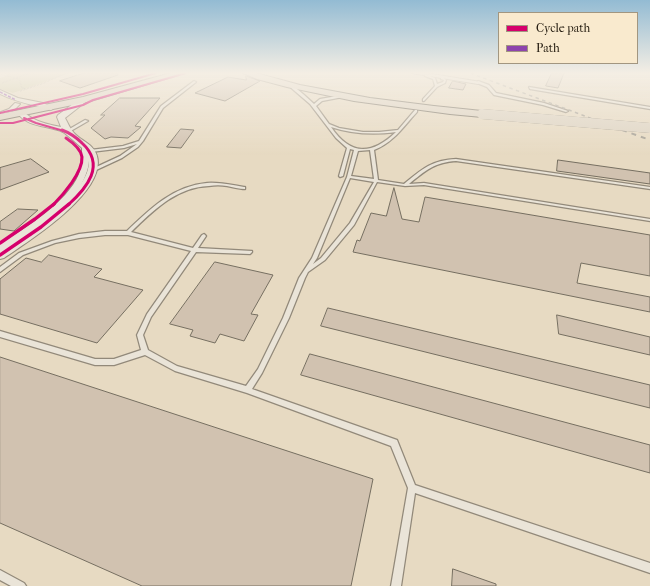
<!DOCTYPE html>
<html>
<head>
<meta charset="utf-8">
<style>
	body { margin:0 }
	#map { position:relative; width:650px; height:586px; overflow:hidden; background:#e7dac2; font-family:"IM FELL French Canon",serif }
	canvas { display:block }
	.legend { position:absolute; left:498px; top:12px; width:140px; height:52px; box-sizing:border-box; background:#f9eace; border:1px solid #a29680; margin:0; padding:5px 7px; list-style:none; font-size:12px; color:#20180c }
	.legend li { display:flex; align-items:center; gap:8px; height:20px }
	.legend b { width:20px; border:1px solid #a29680 }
</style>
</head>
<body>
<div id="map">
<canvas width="650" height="586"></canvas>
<ul class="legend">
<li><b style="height:5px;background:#d6006c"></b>Cycle path</li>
<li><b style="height:5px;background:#8e44ad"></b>Path</li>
</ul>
</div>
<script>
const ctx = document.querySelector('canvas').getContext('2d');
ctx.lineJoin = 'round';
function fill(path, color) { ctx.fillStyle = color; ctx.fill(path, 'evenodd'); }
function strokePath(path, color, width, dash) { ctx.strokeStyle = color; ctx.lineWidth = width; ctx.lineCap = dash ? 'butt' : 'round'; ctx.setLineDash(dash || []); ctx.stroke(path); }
const green = new Path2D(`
	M3 73H70L13 93 0 89V78L8 75Z`);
const building = new Path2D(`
	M84 73H117L118 75 80 88 60 81Z
	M552 73H564L558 88 546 86Z
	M246 76 260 81 225 101 195 93 228 77 246 80Z
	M453 81 466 84 463 90 449 88Z
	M120 98H160L135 126 141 127 128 138 111 137 105 139 91 128 105 115H101Z
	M181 129 194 130 181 148 167 147Z
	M31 159 49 172 0 190V168Z
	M558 160 650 173V184L557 171Z
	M394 188 402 219 419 222 425 197 650 235V276L581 263 577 283 650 297V312L353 252 357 240 360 241 371 213 386 216Z
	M18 209 38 210 14 231 0 229V222Z
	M49 255 102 269 94 277 143 290 97 343 0 314V279L26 258 41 262Z
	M215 262 273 275 251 314 258 315 244 341 220 334 215 343 190 336 193 330 170 324Z
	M328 308 650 385V408L321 326Z
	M557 315 650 337V355L559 334Z
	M310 354 650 445V473L301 375Z
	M0 357 373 479 351 586H142L0 523Z
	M453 569 496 584V586H452Z`);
const path = new Path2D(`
	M0 74 19 79 22 88 26 89
	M2 83 30 73
	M20 91 44 83 66 73`);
const service = new Path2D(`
	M425 74 435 78 437 84 443 82 444 80 441 79V77H443L446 80 445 83 437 87 424 101H423V99L435 86 433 79 425 76Z
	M194 81 196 82 163 108 143 141 138 147 122 158 94 171H92V169L120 156 137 144 124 148 91 152 89 151 90 150 123 146 139 141 161 106Z
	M478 81 489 85 496 93 544 103 568 111 566 112 543 105 494 95 487 87 477 83Z
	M289 84H291L303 94 314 104 320 99 343 95V97L322 101 316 106 329 124 339 128 363 132H379L398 130 415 110H417V112C404 126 393 143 374 150L378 180 404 184C422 169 432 160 456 159L650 187V189L456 161C435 162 425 171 409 184L424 183 650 219V221L424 185 405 186 377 182 354 225 325 260 308 272 305 278 289 318 262 373 252 389 397 440 415 485 650 563V573L415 493 401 586H391L408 488 391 446 247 393 175 371 145 355 114 365H95L0 337V331L95 359H114L141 350 137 335 147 314 191 251 128 235H105L79 238 55 243 23 255 0 272V267L19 253 52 241 79 234 105 231H127C150 209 173 186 207 183 220 182 232 185 244 187H245V189C239 189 233 187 227 186 221 185 215 185 209 186 176 187 153 211 131 232L193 248 202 235 204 234 206 236 198 248 252 251V252L250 254 196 252 151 317 143 335 148 350 177 366 246 386 258 369 283 318 299 278 312 258 347 177 354 150 350 149 343 176 340 177 339 176 347 148 336 138 310 104 289 86ZM331 127C352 134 373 135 396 132 371 156 350 155 331 127ZM370 150 374 179 351 176 358 151ZM350 178 374 182 350 223 321 258 313 264 317 258Z
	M529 87 650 107V109L530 89Z
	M85 120 88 121 69 132 66 131Z
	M0 570 24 583 26 586H11L0 580Z`);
const minor = new Path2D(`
	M411 73H426L481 82 478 84Z
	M0 90 18 98 43 103 54 108 51 110C34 105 16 102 0 94Z
	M15 103 20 104 13 111 1 114V112L9 109Z
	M86 144 90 146C89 155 90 165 86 174 76 202 44 223 21 239 15 244 8 250 0 252V244C25 228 67 203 79 174 82 165 82 155 82 146Z`);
const tertiary = new Path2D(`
	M81 98H87L88 100 65 118C68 123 70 129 74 133 81 141 94 144 97 156 107 192 29 241 4 258L0 259V249C24 233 102 188 87 153 84 149 66 134 63 132 47 125 29 128 17 113L21 111C25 112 28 116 32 118 41 123 51 125 61 127L57 117 58 115Z`);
const primary = new Path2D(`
	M171 73H185L87 102 0 120V114L83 97Z
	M243 73H256L300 85 370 98 434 106 482 111 487 114 482 117 450 114 354 101 287 87 257 79Z`);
const railFar1 = new Path2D(`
	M470 73 625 131`);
const rail = new Path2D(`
	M622 130 650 140`);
const primaryBridge = new Path2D(`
	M482 114 650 128`);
const quiet = new Path2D(`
	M0 92 16 100`);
const cyclewayFar2 = new Path2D(`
	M0 113 83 94 156 73
	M24 118 36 123 64 131
	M0 123H13L83 105 93 100 186 73`);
const cyclewayFar1 = new Path2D(`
	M62 130C70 133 76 137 82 143 106 165 87 188 68 205
	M53 205C63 195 83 172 82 157 81 149 72 142 66 138`);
const cycleway = new Path2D(`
	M0 243 35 219 54 204
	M0 255 41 227 69 204`);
fill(green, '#cfcca4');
fill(building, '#d1c2b0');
strokePath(building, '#766f61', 1);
strokePath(service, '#92897a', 2.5);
strokePath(minor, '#92897a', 2);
strokePath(tertiary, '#92897a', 2);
strokePath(primary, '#766f61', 2);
strokePath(path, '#a39e93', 1.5, [0.5, 1]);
fill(service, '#eae4d8');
fill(minor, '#eae4d8');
fill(tertiary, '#eae4d8');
fill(primary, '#ded4c3');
strokePath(railFar1, '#a39e93', 1.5, [3.5, 3.5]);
strokePath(rail, '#a39e93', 2, [5, 5]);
strokePath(primaryBridge, '#766f61', 10, []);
strokePath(primaryBridge, '#ded4c3', 10);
strokePath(quiet, '#8e44ad', 1.5, [3, 1.5]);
strokePath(cyclewayFar2, '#d6006c', 2);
strokePath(cyclewayFar1, '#d6006c', 3);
strokePath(cycleway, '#d6006c', 3.5);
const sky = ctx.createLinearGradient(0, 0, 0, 155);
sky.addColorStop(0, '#93bbd3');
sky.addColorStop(0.47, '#f4eee4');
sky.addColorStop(1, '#f4eee400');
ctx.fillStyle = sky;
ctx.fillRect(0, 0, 650, 155);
</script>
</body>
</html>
